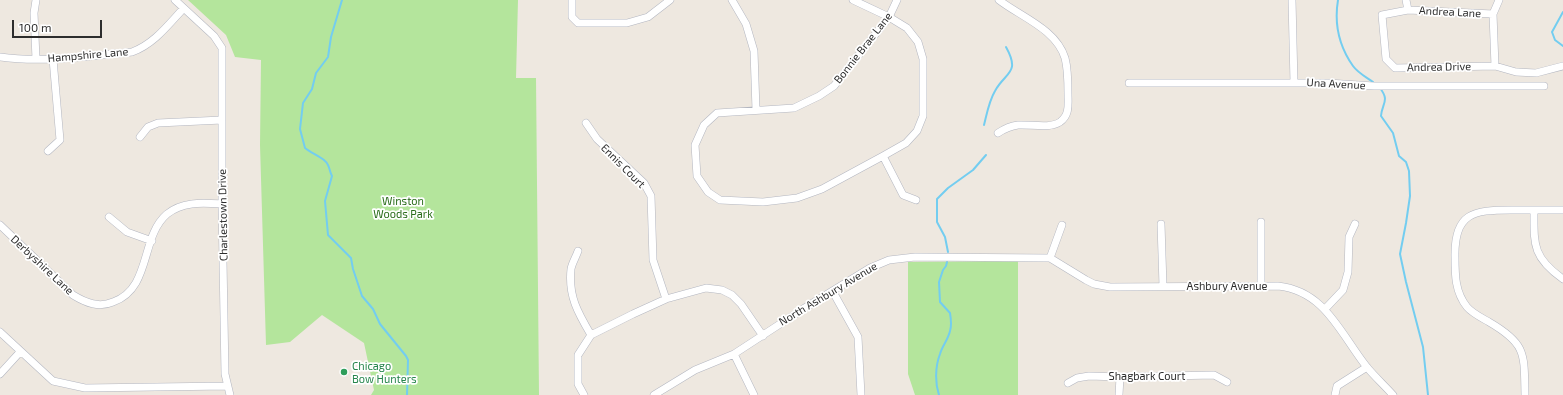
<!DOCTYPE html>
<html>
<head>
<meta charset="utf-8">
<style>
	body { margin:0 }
	#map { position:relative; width:1563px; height:395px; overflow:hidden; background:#eee8e0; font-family:"Exo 2",sans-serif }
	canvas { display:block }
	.scale { position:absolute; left:12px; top:20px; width:90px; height:18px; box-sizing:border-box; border:2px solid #2d2d2d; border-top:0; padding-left:5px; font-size:12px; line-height:14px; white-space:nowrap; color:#2d2d2d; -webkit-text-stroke:3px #fff; paint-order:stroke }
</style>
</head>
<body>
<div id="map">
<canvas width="1563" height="395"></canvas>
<div class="scale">100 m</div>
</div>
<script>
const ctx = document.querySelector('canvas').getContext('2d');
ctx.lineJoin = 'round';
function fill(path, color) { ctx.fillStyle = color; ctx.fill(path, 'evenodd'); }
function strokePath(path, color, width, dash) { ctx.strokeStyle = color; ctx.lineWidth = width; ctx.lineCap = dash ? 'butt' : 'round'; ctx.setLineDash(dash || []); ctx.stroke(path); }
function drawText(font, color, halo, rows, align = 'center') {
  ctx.font = font + ' "Exo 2",sans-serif'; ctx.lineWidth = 3.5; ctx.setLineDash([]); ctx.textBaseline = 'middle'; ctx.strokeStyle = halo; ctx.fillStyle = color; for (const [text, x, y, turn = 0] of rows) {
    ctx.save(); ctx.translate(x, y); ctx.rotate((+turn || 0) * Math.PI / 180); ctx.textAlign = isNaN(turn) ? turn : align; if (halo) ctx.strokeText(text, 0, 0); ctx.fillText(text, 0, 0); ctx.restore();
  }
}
const green = new Path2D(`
	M188 0H518L516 78H536L539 395H371L374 390 364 343 322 315 290 342 266 345 260 145 261 60 235 57 226 35Z
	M1018 261V395H915L908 374V262Z`);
const stream = new Path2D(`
	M342 0 331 37 328 57 316 73 312 89 303 103 300 129 305 148C311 153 320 156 325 161 330 165 329 171 332 176L325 201 328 235 351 258 353 269 362 296 373 309 380 324 406 356 408 360 407 395
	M1338 0C1334 24 1339 46 1353 66 1358 73 1366 77 1373 82
	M1563 12 1552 32 1555 40 1563 46
	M1380 88C1390 101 1382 103 1381 116L1393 133 1399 156 1406 162 1409 171 1410 196 1406 223 1400 254 1406 282 1423 347 1428 395
	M984 125C987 113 989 101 995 91 1005 72 1021 74 1006 47
	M948 252 945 237 937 222V199L948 188 973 170 986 155
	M939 395C935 383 935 367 940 354 942 346 948 340 950 331 952 325 951 319 950 313L940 302 939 282 943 270 946 266 947 262`);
const minor = new Path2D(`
	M36 0 34 13 36 59
	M175 0 214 36 222 48V204L225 374 230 395
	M572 0V17L578 23H627L648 17 670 0
	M732 0 746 24 754 51 756 110
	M853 0 889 17 907 28 918 42 923 59V116L917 131 906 143 883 156 822 189 797 198 763 202 720 200 708 192 697 176 695 145 704 125 717 113 794 108 819 96 834 86 889 17 897 0
	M1292 0 1294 83
	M1406 0 1408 10
	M1493 14 1408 10 1382 15 1386 59 1395 68 1495 66 1516 72 1536 73 1563 66
	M0 57C43 63 89 56 132 52 154 44 168 25 183 9
	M1495 66 1493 14 1499 0
	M1129 83H1328L1374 86H1544
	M586 123 597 139 644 183 651 196 653 260 666 299
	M998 133C1004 129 1010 126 1018 125 1031 124 1049 129 1060 122 1070 115 1068 104 1068 94 1068 82 1068 69 1065 58 1056 29 1021 17 999 0
	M140 137 148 127 158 123 222 120
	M48 151 60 140 53 59
	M883 156 903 195 916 200
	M1534 210C1534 244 1532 257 1563 279
	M109 217 127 232 152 241
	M1261 222V286
	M1161 224 1163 286
	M0 225 73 295C86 303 99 308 113 302 152 288 140 237 167 214 183 201 203 203 222 204
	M578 251C576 257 572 263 571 269 568 296 578 313 591 335
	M1050 258 1062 225
	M833 292 858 337 861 395
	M1325 309 1343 290 1348 272 1349 237 1355 224
	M0 332 53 381 85 388 227 386
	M734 354 754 395
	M0 374 20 352
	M1068 383 1077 378 1089 376 1120 377 1214 375 1227 382
	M584 395 578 384V355L591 335 633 314 666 299 706 288 722 290 732 295 741 304 763 336
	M654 395 695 370 734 354 803 309 870 268 889 260 915 257 1050 258 1086 280 1094 284 1110 287 1278 286C1325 291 1340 333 1366 366 1374 376 1384 385 1393 395
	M1119 395 1120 377
	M1335 395 1337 386 1367 367
	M1525 395C1524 354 1527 344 1489 322 1482 318 1472 313 1467 307 1455 292 1455 275 1455 257 1454 213 1473 210 1511 210 1528 210 1546 210 1563 210`);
const markers = [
	[344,372,4,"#2e9e5b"]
];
const streetNames = [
	["Andrea Lane",1450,12,3],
	["Bonnie Brae Lane",863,48,-52],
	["Hampshire Lane",88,55,-5],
	["Andrea Drive",1439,67,-1],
	["Una Avenue",1336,84,3],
	["Ennis Court",623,166,45],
	["Charlestown Drive",223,215,-91],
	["Derbyshire Lane",42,265,43],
	["Ashbury Avenue",1227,286],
	["North Ashbury Avenue",828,294,-31],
	["Shagbark Court",1147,376]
];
const parkNames = [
	["Winston",403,201],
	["Woods Park",403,214]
];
const leisureNames = [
	["Chicago",352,366],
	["Bow Hunters",352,379]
];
fill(green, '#b4e59c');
strokePath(stream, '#73cdf0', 2);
strokePath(minor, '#b3b6c0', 8);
strokePath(minor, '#fff', 7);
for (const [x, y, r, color] of markers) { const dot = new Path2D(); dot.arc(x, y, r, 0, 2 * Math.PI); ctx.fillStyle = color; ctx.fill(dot); strokePath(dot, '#fff', 1.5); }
drawText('11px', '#2d2d2d', '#fff', streetNames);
drawText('11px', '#2a6d1a', '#fff', parkNames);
drawText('11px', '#27864d', '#fff', leisureNames, 'left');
</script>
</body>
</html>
